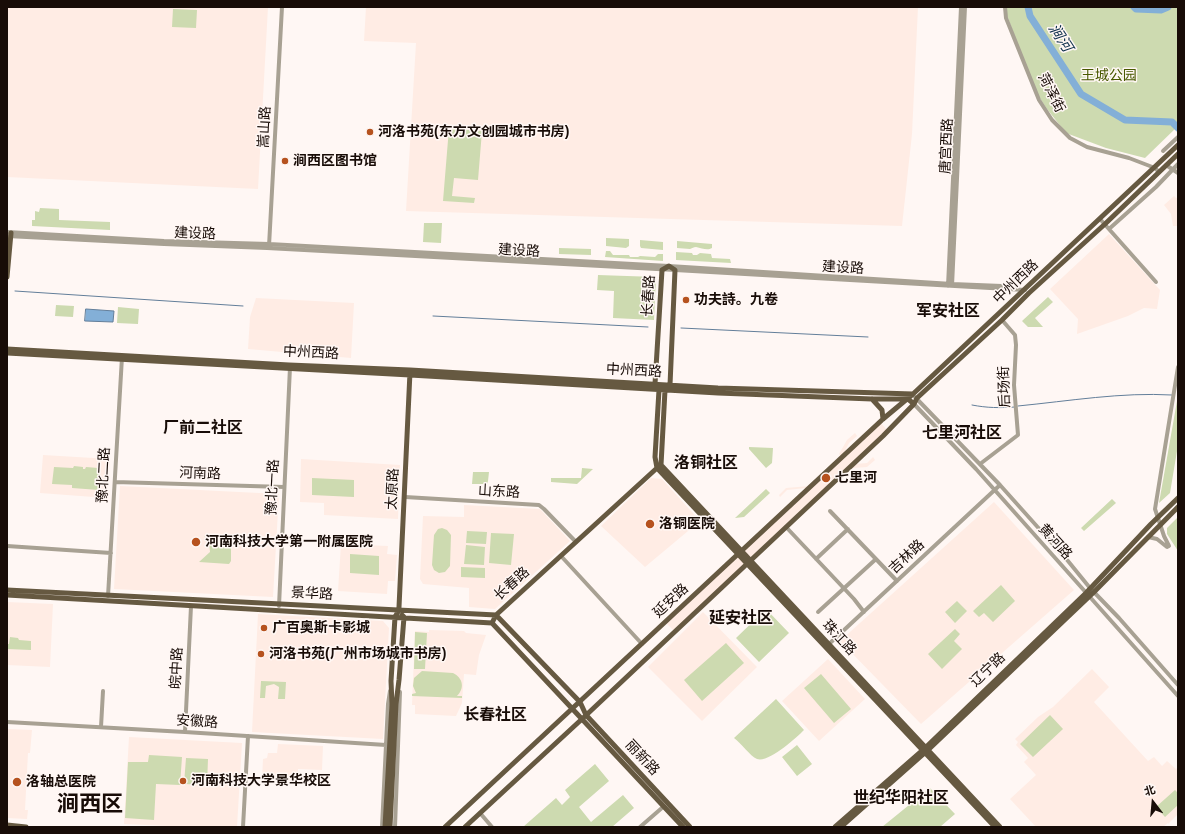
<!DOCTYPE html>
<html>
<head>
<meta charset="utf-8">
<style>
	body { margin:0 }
	#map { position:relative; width:1185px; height:834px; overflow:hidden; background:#fff7f4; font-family:Helvetica,"Noto Sans SC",sans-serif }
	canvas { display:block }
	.frame { position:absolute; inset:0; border:8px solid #180c07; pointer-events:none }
	.north { position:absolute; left:1133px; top:782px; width:40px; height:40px; -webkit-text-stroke:3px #fff7f4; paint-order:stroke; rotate:344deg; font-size:11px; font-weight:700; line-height:16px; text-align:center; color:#180c07 }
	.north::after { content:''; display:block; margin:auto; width:14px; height:18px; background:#180c07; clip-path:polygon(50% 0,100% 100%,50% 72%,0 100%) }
</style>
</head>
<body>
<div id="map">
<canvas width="1185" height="834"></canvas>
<div class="frame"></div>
<div class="north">北</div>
</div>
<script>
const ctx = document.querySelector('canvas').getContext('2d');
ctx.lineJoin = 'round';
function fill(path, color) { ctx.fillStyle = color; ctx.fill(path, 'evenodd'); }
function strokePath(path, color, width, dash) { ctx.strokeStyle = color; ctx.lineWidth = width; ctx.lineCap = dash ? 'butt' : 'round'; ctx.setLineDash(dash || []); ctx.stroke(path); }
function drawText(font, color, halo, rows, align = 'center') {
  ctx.font = font + ' Helvetica,"Noto Sans SC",sans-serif'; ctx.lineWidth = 3; ctx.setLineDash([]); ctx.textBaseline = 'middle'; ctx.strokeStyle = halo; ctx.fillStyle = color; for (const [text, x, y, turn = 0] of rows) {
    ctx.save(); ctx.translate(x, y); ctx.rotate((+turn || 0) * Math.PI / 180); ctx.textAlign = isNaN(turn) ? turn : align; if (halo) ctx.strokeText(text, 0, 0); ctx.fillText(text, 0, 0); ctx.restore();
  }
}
const built = new Path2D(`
	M7 7H268L258 189 7 177Z
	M366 7H918L912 134 902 226 406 211 416 43 364 41Z
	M1174 196 1176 198 1178 197V226H1173L1171 214 1164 205Z
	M1109 234 1160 290 1157 309 1144 308 1128 316 1077 334 1078 319 1050 289Z
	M256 298 354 303 351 358 248 349 250 317Z
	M880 422 887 430 855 464 867 463 873 457 875 460 867 467 853 468 850 466 674 631 666 623 806 488 787 490 780 497 779 495 786 488 809 486 842 457 839 454 847 440 855 433 857 436 849 443 844 453Z
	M43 455 110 459 107 498 40 493Z
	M301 459 400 465 398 519 324 515V503L300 502Z
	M651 478 662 479 700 521 645 567 601 526Z
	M120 486 279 494 273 597 114 589Z
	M994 502 1074 590 921 724 840 641Z
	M464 505 540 509 570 541 495 609 469 607V588L423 584 420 579 423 516 464 517Z
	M341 544 388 546 387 554 397 555 395 581H388L387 594 338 591Z
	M7 602 53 604 50 667 7 665Z
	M703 612 757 667 702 721 648 667Z
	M258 614 383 621 389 628 383 739 252 732Z
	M429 630 464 631 466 633 486 635 479 655 476 675 464 674 462 703 456 716 415 714V705H412L415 631 429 632Z
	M828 659 865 699 819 741 782 701Z
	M1092 669 1109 687 1094 702 1148 761 1154 757 1162 766 1167 761 1176 769 1178 767V814L1168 824V823L1163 827H1036L1010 799 1036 775 1024 762 1028 758 1016 745 1018 742 1015 739 1038 717 1053 707Z
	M7 729 32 730 30 753H28L25 810H28L27 819 7 818Z
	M129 737 242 743 237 827H188L124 824Z
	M278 744 323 746 322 770 298 769V781L262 780 263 759 267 758 268 753H277Z`);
const green = new Path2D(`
	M1004 7H1178V126L1145 158 1106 148 1066 133 1047 109 1034 89Z
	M173 9 197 10 196 28 172 27Z
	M449 128 482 131 478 180 454 178 452 196 475 198 474 203 443 201Z
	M40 208 59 209V220L110 222V230L32 226V220H35V211L39 212Z
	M424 223H442L441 243 423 242Z
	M606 238 629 239V246L626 248 606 246Z
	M640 240 663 242V250L641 248 640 246Z
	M677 241 712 244V248C707 251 702 248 696 247 693 247 693 248 690 249 686 249 681 248 677 248Z
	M559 248 591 249V255L559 254Z
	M606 251H610L613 255H629L630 257H638L640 256 655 257 658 254H663V261L605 257Z
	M676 252 692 253 693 255H697L700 253 711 254 712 258 730 259 731 263 676 260Z
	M598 275 656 277 654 320 613 318 614 291 597 290Z
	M1048 297 1053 302 1035 318 1043 327H1028L1022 321Z
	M56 305 74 306 73 317 55 316Z
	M118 307 139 309 138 324 117 323Z
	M1177 401H1178V445L1170 493 1159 503Z
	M749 447 773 448 772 463 766 468 749 449Z
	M74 466 83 467V469H85L86 467 98 468V470H100L99 490 72 488V485L52 484 54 467 73 468Z
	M582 468 593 469 577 484 551 482V478H581Z
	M473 472H489L488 481 487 484H472Z
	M312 478 354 480V497L312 495Z
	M766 489 770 493 744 517 735 518Z
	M1112 499 1116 503 1084 531 1081 528Z
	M1178 517V551L1167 534V528Z
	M442 528 447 530 451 535 450 566 445 572 439 573 434 570 432 565 434 535 438 529Z
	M467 531 487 532 486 544 466 543Z
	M491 533 514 534 511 565 489 563Z
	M204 536 229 537 231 538V561L229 564 199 562 210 552 209 541Z
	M466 545 485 547 484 565 464 564Z
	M350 554 379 556V575L350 573Z
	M461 567 485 568V578L461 577Z
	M1001 585 1015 601 993 622 984 613 979 617 973 611Z
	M957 601 967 611 955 623 945 612Z
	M766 609 789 633 759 662 736 638Z
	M955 629 960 634 954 641 962 649 942 669 928 654Z
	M415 632 427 633 425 669H414Z
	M10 637 18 638 19 640 31 641V650L7 649V644H9Z
	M726 643 744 663 702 701 684 680Z
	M422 671 453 673C463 678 465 688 457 696H462V698L412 696V694L416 693 413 686 414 678Z
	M821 674 851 709 834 723 804 688Z
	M261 681 286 682 285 699H278L279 687 274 684 266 686 265 698H260Z
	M776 699 804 730C796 738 769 763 757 759 750 756 741 743 734 738Z
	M1050 715 1063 729 1033 757 1020 744Z
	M797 745 812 764 797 776 782 757Z
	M149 755 182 757 180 785 156 784 154 820 125 818 128 762H148Z
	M186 758 208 759 207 785 184 784Z
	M595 764 609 781 579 807 591 822 623 795 634 808 612 827H523L556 798 562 805 570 797 565 790Z
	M930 788 955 814 940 827H882Z
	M1175 790 1178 793V805L1165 817 1156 807Z`);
const water = new Path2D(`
	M86 309 114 311 113 322 85 321Z`);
const stream = new Path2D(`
	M15 291 243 306
	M433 316 648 327
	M681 328 868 337
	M972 405C987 408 1000 408 1015 407
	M1018 406C1069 401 1122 392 1172 395`);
const river = new Path2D(`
	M1028 7 1030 16 1081 94 1125 120 1172 122 1178 128
	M1134 7 1136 9 1161 10 1168 7`);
const minor = new Path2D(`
	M1005 7 1006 18 1039 100 1052 120 1070 138 1087 147 1129 158 1155 168 1159 172
	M1163 151 1178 137
	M1166 165 1178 173
	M1100 219 1156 282
	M1109 229 1156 187 1178 164
	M7 232 164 241 269 244 669 266 952 284 1002 286
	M7 236 164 244 267 248 675 270 1025 290
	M269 246 282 7
	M948 286 961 7
	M952 286 965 7
	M915 397 1000 485 1068 561 1090 588 1119 618 1178 685
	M914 404 976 469 1178 696
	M980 464 1018 435 1014 385 1016 345 1015 335 1002 320
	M115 482 284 487
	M405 497 539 505 544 509 576 542
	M830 511 897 581
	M786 527 854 599 864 612
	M1148 537 1157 539 1167 547 1169 546
	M7 546 111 553
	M1169 546 1164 536 1155 509 1178 367
	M561 556 642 644
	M816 559 848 529
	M108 596 122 357
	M279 606 290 367
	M818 612 876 559
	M829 644 1000 485
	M7 722 185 732 386 745
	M101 727 103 691
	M185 732 191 606
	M480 813 492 827
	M243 827 248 736
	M382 827 388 704 390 691
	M395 827 400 692
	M640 827 663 807`);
const major = new Path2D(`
	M7 277 11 233
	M7 349 289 365 410 370 718 388 913 394
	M7 353 410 375 718 393 872 399H908L914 404
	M872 399 882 410 883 419
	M661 465 1000 827
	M657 468 995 827
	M7 590 496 615 580 702 586 715 690 827
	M7 595 492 623 683 827
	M492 623 496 615 657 468 661 465 665 390 670 385 675 270 669 266 662 270 655 384 659 390 655 457 657 468
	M7 825 26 827
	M385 827 392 704 391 681 395 617 399 610V607L410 372
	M390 827 396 704 399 680 404 617 402 615
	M445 827 883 419 913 394 1178 145
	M465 827 582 719 883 436 914 404 917 398 1002 320 1029 293 1105 224 1178 154
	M835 827 923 750 1086 593 1151 524 1178 498
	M841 827 928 750 1094 592 1178 507`);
const markers = [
	[370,132,4,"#b6521e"],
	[285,161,4,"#b6521e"],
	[686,300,4,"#b6521e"],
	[826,478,5,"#b6521e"],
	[650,524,5,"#b6521e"],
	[196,542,5,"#b6521e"],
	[264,628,4,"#b6521e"],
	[261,654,4,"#b6521e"],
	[183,781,4,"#b6521e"],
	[17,782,5,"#b6521e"]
];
const parkNames = [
	["王城公园",1109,76]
];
const streetNames = [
	["菏泽街",1051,93,63],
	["嵩山路",265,127,-87],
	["唐宫西路",947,146,-87],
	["建设路",195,234,2],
	["建设路",519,251,3],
	["建设路",843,268,3],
	["中州西路",1016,282,-44],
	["长春路",649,296,-86],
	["中州西路",311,353,3],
	["中州西路",634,371,3],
	["后场街",1005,387,-92],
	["河南路",200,474,2],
	["豫北二路",104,475,-87],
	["豫北一路",273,487,-87],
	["太原路",393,489,-87],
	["山东路",499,492,3],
	["黄河路",1055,542,48],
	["吉林路",907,557,-43],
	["长春路",512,584,-42],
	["景华路",312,594,3],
	["延安路",671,601,-43],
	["珠江路",839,638,47],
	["皖中路",177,668,-87],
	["辽宁路",988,670,-44],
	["安徽路",197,722,4],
	["丽新路",642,758,47]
];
const poiNames = [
	["河洛书苑(东方文创园城市书房)",378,132],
	["涧西区图书馆",293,161],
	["功夫詩。九卷",694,300],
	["七里河",835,478],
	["洛铜医院",659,524],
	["河南科技大学第一附属医院",205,542],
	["广百奥斯卡影城",272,628],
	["河洛书苑(广州市场城市书房)",269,654],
	["河南科技大学景华校区",191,781],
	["洛轴总医院",26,782]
];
const waterNames = [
	["涧河",1060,38,57]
];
const quarterNames = [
	["军安社区",948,312],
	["厂前二社区",203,429],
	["七里河社区",962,434],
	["洛铜社区",706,464],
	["延安社区",741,619],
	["长春社区",495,716],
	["世纪华阳社区",901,799]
];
const townNames = [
	["涧西区",90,805]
];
fill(built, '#ffece4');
fill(green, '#cddab0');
fill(water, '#83afd7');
strokePath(water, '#637e99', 1);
strokePath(stream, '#637e99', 1);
strokePath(river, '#83afd7', 7);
strokePath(minor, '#a8a193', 4);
strokePath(major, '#665941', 5);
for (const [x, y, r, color] of markers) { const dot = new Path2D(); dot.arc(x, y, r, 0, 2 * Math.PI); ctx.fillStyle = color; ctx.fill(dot); strokePath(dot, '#fff7f4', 1.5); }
drawText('14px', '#495900', '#fff7f4', parkNames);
drawText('14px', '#180c07', '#fff7f4', streetNames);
drawText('bold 14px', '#180c07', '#fff7f4', poiNames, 'left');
drawText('italic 15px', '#0d2f4b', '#fff7f4', waterNames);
drawText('bold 16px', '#180c07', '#fff7f4', quarterNames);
drawText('bold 22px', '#180c07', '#fff7f4', townNames);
</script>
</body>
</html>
